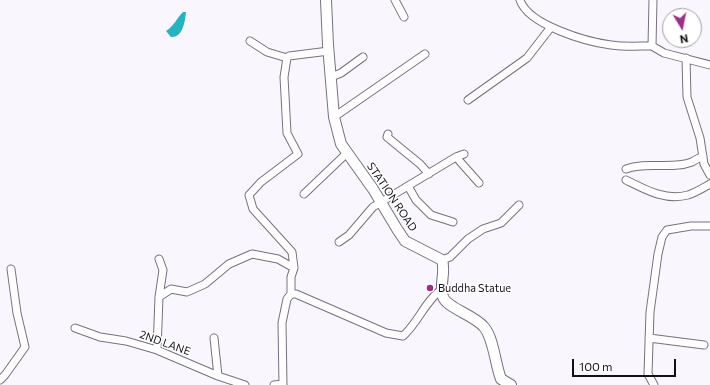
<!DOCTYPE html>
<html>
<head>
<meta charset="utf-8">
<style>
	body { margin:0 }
	#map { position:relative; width:710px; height:385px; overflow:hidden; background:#f9f6fd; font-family:Commissioner,sans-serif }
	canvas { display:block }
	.north { position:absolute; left:662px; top:8px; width:40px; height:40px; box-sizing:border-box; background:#fff; border:1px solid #a1a0a2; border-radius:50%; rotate:170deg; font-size:11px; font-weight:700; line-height:16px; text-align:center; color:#131116 }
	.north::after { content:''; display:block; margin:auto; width:14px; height:18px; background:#a02d88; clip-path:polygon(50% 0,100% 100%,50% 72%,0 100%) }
	.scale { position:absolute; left:572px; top:359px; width:104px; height:18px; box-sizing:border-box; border:2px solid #131116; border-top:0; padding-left:5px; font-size:12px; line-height:14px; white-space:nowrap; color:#131116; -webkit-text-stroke:3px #fff; paint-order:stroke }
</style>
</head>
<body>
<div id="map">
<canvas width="710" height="385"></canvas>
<div class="north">N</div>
<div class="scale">100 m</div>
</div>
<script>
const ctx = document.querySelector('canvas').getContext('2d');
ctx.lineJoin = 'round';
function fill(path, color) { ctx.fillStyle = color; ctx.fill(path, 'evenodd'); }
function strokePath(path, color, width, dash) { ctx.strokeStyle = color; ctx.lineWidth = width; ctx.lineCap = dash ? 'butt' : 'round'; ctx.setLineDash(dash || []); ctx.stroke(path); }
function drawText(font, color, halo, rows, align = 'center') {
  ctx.font = font + ' Commissioner,sans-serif'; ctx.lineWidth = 3; ctx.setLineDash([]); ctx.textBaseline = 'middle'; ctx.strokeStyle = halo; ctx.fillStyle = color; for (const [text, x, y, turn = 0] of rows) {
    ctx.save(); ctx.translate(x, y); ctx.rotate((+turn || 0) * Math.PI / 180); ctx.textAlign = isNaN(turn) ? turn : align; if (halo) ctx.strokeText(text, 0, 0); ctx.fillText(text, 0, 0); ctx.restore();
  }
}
const water = new Path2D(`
	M183 12H186C185 21 183 38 171 37L166 31C174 26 177 18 183 12Z`);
const street = new Path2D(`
	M395 0 404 17
	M520 0C528 25 587 42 611 45 625 47 639 46 652 46L653 0
	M250 41 267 52 287 58 289 56 329 51
	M652 46 664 53 710 65
	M686 58 687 97 700 138 704 164 710 175
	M331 77 341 73 363 57
	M468 100 527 58 551 27
	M334 117 425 54
	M388 134 387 137 420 164 429 174
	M456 157 479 183
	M626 169C647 161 671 170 692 162 695 160 699 158 703 156
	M626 180C646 190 665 201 688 195 695 193 703 188 710 184
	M408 186 416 200 431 215 453 222
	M304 194 347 153
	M339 242 349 235 373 207 456 157 464 154
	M442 260 450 257 468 239 483 229 501 223 519 205
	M291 294H296L386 333 403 336C418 323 425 301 442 289
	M159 297 171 289 187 292 205 284 229 264 252 254 278 259 294 268
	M75 328 100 337 126 341 157 350 218 376 245 385
	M214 338 218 376
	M649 338 704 345
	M157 350 159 297 163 270 159 259
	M0 380 5 375 25 347 17 313 11 269
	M274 385 282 384
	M283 385 282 323 287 299 291 294V277L294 268 292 252 253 209 249 195 261 182 298 154 287 133 284 77 287 58
	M654 385 648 374 650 312 658 254 662 237 667 230 691 226H710`);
const secondary = new Path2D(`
	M326 0 328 45 334 117 341 144 373 189 397 229 405 241 442 260C446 272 439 285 443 297 447 308 474 315 484 327 494 339 495 364 501 379L511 385`);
const markers = [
	[430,288,4,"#a02d88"]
];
const streetNames = [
	["STATION ROAD",392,197,56],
	["2ND LANE",165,343,20]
];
const poiNames = [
	["Buddha Statue",438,288]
];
fill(water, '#25b2c1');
strokePath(street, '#77717f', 9);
strokePath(secondary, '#77717f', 12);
strokePath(street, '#fff', 7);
strokePath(secondary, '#fff', 10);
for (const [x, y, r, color] of markers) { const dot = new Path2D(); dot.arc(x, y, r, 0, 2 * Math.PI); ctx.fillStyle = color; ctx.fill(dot); strokePath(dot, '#fff', 1.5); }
drawText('11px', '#131116', '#fff', streetNames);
drawText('11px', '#131116', '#fff', poiNames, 'left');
</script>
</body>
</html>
